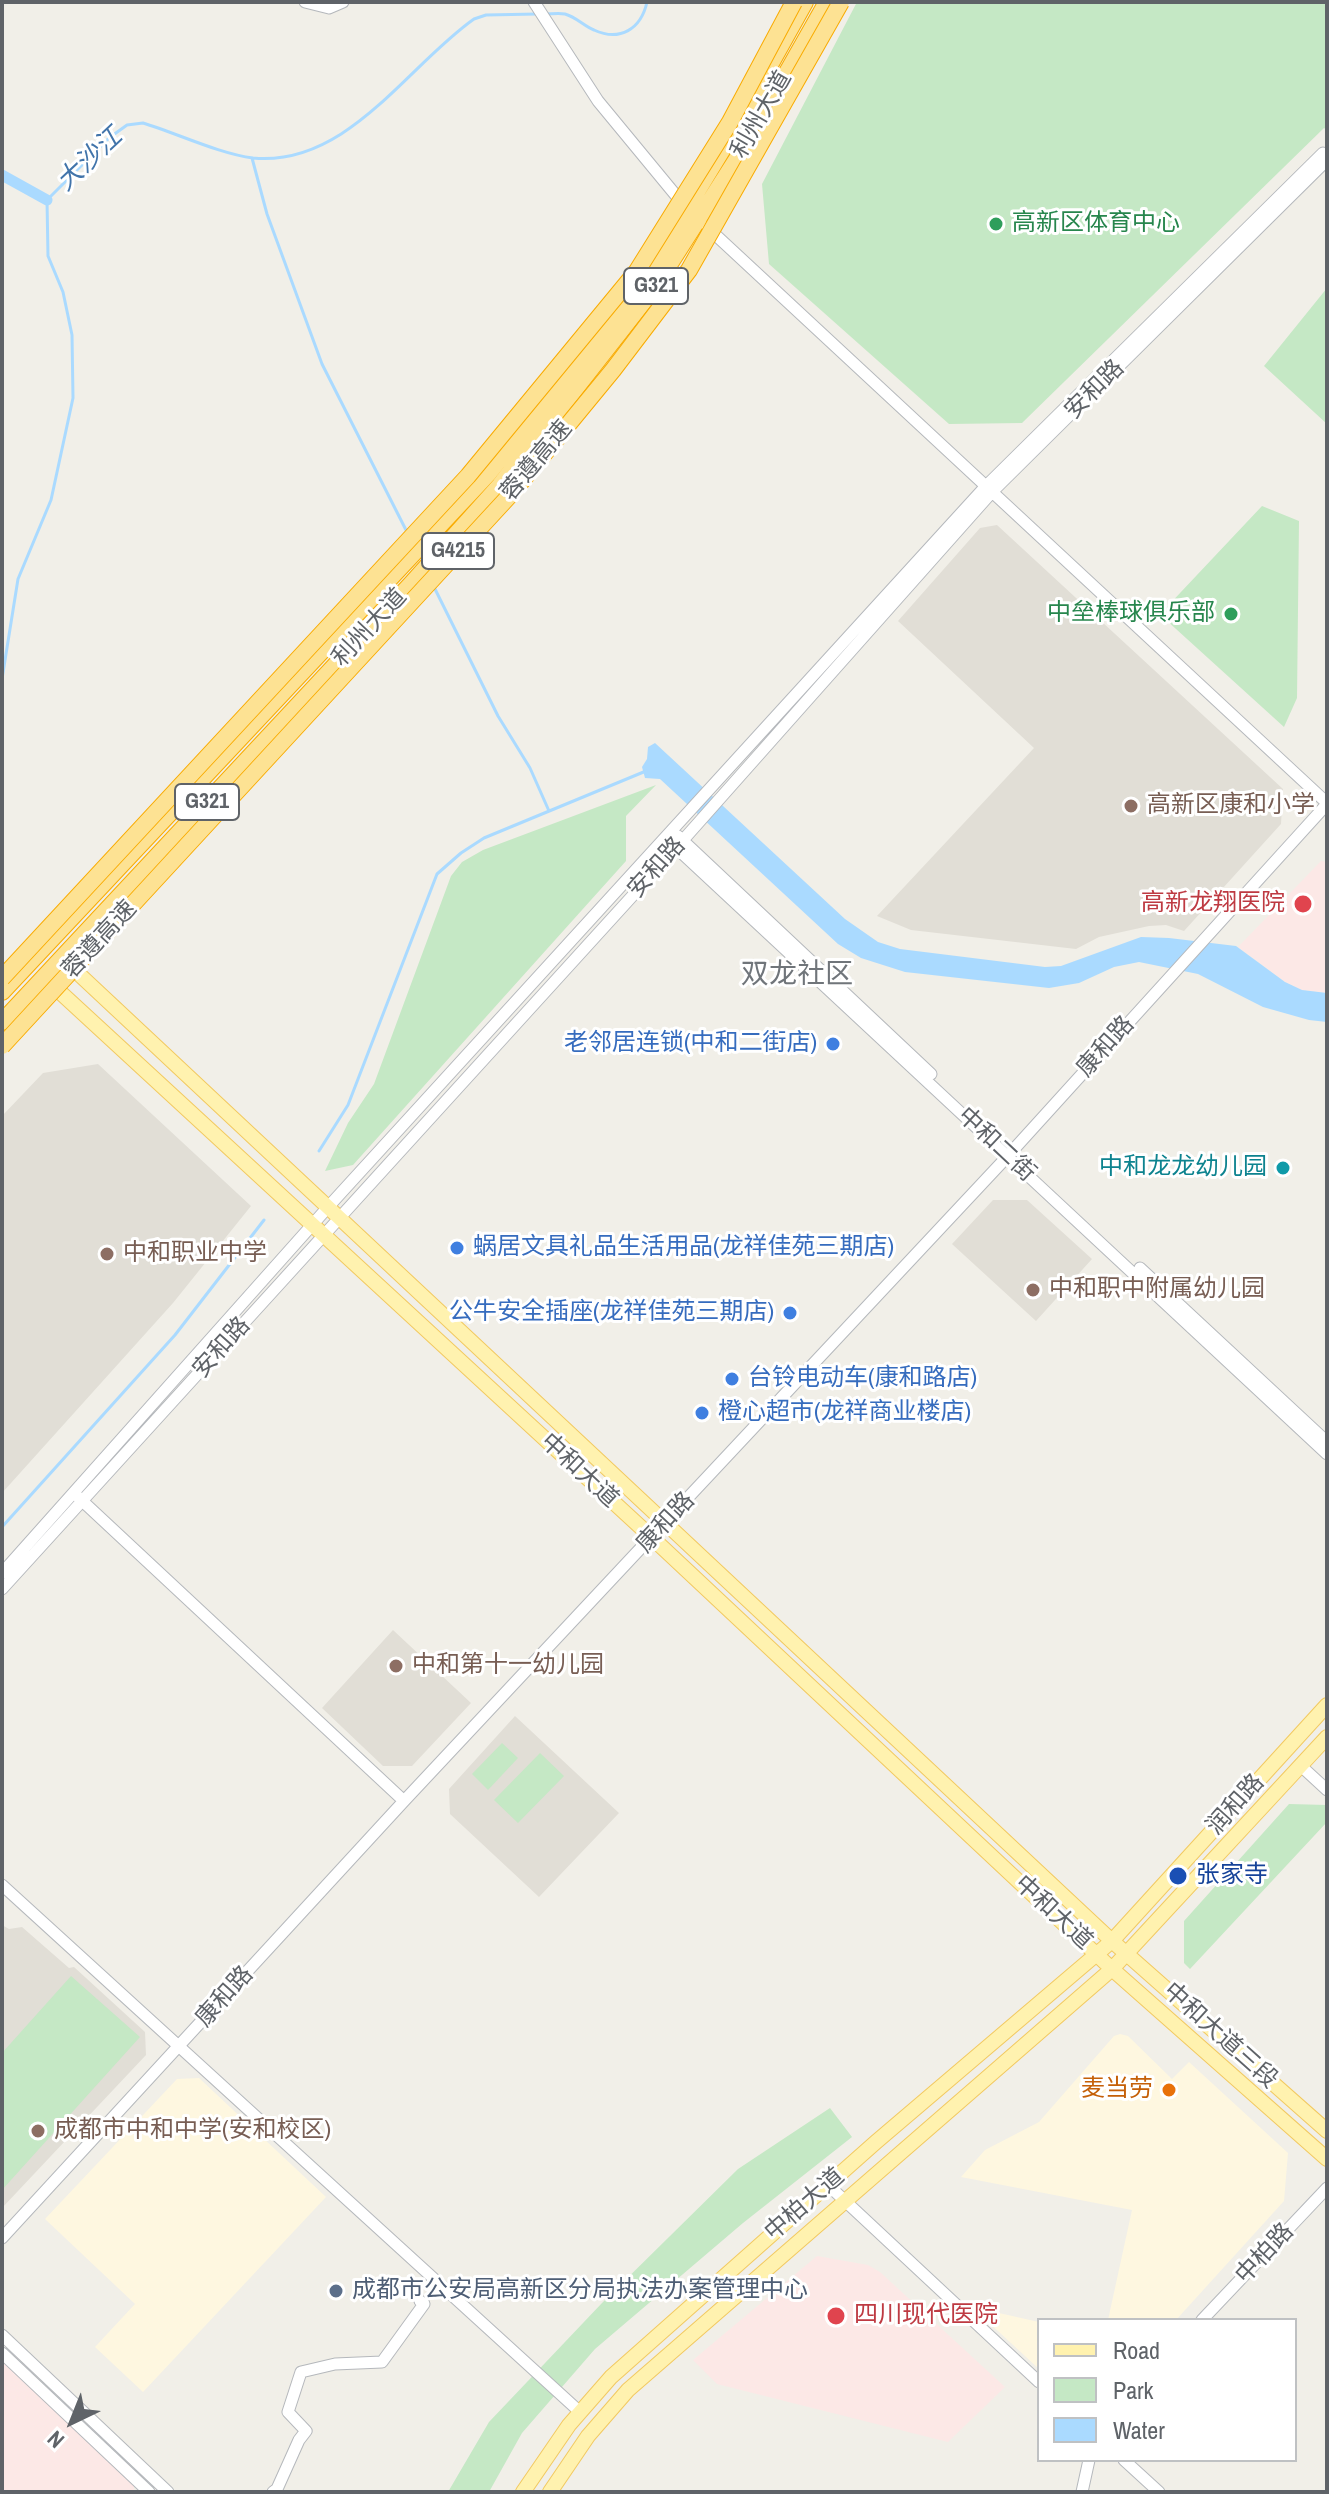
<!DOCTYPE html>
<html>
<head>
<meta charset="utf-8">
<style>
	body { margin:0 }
	#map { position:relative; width:1329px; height:2494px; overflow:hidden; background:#f1efe8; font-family:"Archivo Narrow",sans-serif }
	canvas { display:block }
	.frame { position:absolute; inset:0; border:4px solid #5f6368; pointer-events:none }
	.legend { position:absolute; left:1037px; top:2318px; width:260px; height:144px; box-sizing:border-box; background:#fff; border:2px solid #bfc1c3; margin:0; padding:10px 14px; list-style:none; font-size:24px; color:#5f6368 }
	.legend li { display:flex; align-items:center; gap:16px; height:40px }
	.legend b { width:40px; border:2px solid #bfc1c3 }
	.north { position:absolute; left:32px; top:2382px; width:80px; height:80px; -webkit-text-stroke:6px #fff; paint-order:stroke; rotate:223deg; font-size:22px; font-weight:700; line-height:32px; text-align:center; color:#5f6368 }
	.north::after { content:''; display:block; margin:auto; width:28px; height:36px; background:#5f6368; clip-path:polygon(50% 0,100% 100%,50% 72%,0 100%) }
</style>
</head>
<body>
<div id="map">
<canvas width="1329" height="2494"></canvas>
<div class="frame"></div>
<ul class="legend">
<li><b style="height:10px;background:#fff2af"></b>Road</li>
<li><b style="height:22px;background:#c5e8c5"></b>Park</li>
<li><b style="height:22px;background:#aadaff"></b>Water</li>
</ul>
<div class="north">N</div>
</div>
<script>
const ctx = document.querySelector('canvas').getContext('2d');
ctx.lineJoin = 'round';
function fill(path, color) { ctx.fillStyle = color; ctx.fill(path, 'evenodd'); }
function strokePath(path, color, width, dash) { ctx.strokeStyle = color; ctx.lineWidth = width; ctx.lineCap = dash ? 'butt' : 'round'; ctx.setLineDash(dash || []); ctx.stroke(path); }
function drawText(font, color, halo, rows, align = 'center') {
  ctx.font = font + ' "Archivo Narrow","Noto Sans SC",sans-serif'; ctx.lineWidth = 6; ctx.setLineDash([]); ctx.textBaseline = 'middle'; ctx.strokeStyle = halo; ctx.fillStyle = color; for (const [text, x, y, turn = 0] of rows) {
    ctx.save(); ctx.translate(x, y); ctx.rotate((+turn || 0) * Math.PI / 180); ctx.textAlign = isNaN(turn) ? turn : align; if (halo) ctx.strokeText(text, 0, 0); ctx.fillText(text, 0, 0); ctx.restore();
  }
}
const commercial = new Path2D(`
	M1120 2034 1128 2036 1172 2079 1189 2062 1288 2153 1284 2201 1176 2320H1108L1132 2210 961 2177 985 2150 1039 2122 1114 2036Z
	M199 2078 326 2197 143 2392 95 2347 135 2304 45 2219 177 2079Z
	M972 2307 1039 2322V2369Z`);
const education = new Path2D(`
	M997 525 1283 789 1281 824 1184 931 1166 925 1149 926 1099 937 1076 949 911 930 877 916 1034 748 898 621 980 528Z
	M98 1064 251 1206 173 1303 2 1493V1116L43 1073Z
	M993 1200H1027L1092 1259 1036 1321 952 1244Z
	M393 1630 471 1703 412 1766H383L322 1708Z
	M515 1716 619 1813 539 1897 450 1814 449 1789Z
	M2 1925 9 1929 22 1927 69 1968 74 1967 145 2032 146 2055 2 2208Z`);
const medical = new Path2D(`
	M1321 861 1327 862V993L1302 990 1285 982 1238 947Z
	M817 2256 868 2265 880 2272 1005 2387 948 2442 717 2384 693 2360Z
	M2 2360 134 2486V2492H2Z`);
const green = new Path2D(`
	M857 2H1327V130L1324 128 1022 423 949 424 769 264 762 184Z
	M1327 288V424L1264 366Z
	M1262 506 1299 521 1297 698 1284 727 1165 619 1164 610Z
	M656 785 626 816V861L353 1165 325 1171 348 1123 374 1084 451 876 462 862 483 850Z
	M502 1743 518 1758 488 1790 472 1774Z
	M540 1753 564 1776 518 1823 494 1800Z
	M1289 1804 1327 1805V1822L1190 1969 1184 1963V1921Z
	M71 1976 140 2037 2 2190V2053Z
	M830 2108 852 2137 743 2223 595 2349 522 2433 489 2492H448L489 2422 602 2303 738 2169Z`);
const water = new Path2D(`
	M655 743 845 919 878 942 900 949 1045 967 1061 966 1141 937 1169 938 1236 946 1285 982 1302 990 1327 993V1022L1309 1020 1263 1007 1198 974 1139 962 1114 967 1079 983 1049 988 905 972 861 958 838 944 660 779 645 778 642 767 647 759 648 747Z`);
const stream = new Path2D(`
	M545 14C551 14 559 13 565 14 576 17 584 26 594 30 620 42 641 29 647 2
	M252 158 267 214 322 364 408 534
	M434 587 498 716 530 768 549 811
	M2 679 18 579 51 500 73 398 72 335 63 292 48 256 47 200 109 138 127 125 143 123C176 133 220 154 253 158 347 167 407 66 474 19L486 15 537 14
	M319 1151 348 1105 437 874 461 853 484 838 646 771
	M2 1527 175 1335 264 1220`);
const canal = new Path2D(`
	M2 175 47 200`);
const minor = new Path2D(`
	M305 2 329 8 343 2
	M534 2 598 101 683 204
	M707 227 1327 803
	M678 836 931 1074
	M671 843 1327 1454
	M1140 1268 1327 1442
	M77 1496 404 1801
	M2 1573 329 1206 986 486 1323 153 1327 157
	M2 1589 676 848 992 492 1327 160
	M1301 1766 1327 1790
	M2 1885 580 2412
	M828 2185 1039 2382
	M2 2238 404 1801 1005 1159 1327 804
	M1202 2320 1327 2188
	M2 2335 168 2492
	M2 2353 149 2492
	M1124 2460 1159 2492
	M273 2492 277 2489 299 2440 306 2431 288 2412 301 2372 335 2364 382 2362 424 2304 420 2301
	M1082 2492 1089 2460`);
const major = new Path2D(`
	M66 962 1112 1941 1327 2131
	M48 981 647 1533 1112 1969 1327 2159
	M523 2492 569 2425 611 2377 876 2142 1112 1941 1327 1705
	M550 2492 588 2436 628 2390 1112 1969 1327 1737`);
const highway = new Path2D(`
	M747 106 805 2
	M2 992 488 474 644 279 730 137
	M2 1022 412 583 500 485 655 287 747 143 827 2`);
const highwayBridge = new Path2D(`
	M2 978 468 476 637 271 730 122 794 2
	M2 1046 511 494 613 370 689 270 841 2`);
const markers = [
	[996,224,8,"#2e9e5b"],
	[1231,614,8,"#2e9e5b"],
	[1131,806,8,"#8d6e63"],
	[1303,904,10,"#e0444e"],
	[833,1044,8,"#3f7fe0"],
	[1283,1168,8,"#0f9aa8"],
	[457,1248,8,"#3f7fe0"],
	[107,1254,8,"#8d6e63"],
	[1033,1290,8,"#8d6e63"],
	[790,1313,8,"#3f7fe0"],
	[732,1379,8,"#3f7fe0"],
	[702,1413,8,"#3f7fe0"],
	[396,1666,8,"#8d6e63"],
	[1178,1876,10,"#1a4fb4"],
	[1169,2090,8,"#e8710a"],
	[38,2131,8,"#8d6e63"],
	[336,2291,8,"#5c6f8a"],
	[836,2316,10,"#e0444e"]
];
const shields = [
	[656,286,64],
	[458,551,72],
	[207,802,64]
];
const shieldNames = [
	["G321",656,286],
	["G4215",458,551],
	["G321",207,802]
];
const streetNames = [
	["利州大道",762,115,-60],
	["安和路",1095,390,-45],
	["蓉遵高速",537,461,-50],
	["利州大道",370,628,-47],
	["安和路",657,868,-48],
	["蓉遵高速",100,940,-47],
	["康和路",1106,1047,-48],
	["中和二街",996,1145,43],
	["安和路",222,1348,-48],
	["中和大道",579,1471,43],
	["康和路",666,1523,-47],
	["润和路",1236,1805,-48],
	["中和大道",1053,1913,43],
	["康和路",225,1997,-48],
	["中和大道三段",1220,2036,42],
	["中柏大道",805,2205,-41],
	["中柏路",1265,2254,-47]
];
const leisureNames = [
	["高新区体育中心",1012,224],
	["中垒棒球俱乐部",1215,614,"right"]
];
const educationNames = [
	["高新区康和小学",1147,806],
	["中和职业中学",123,1254],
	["中和职中附属幼儿园",1049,1290],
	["中和第十一幼儿园",412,1666],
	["成都市中和中学(安和校区)",54,2131]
];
const healthNames = [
	["高新龙翔医院",1285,904],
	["四川现代医院",854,2316,"left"]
];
const shopNames = [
	["老邻居连锁(中和二街店)",817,1044,"right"],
	["蜗居文具礼品生活用品(龙祥佳苑三期店)",473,1248],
	["公牛安全插座(龙祥佳苑三期店)",774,1313,"right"],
	["台铃电动车(康和路店)",748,1379],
	["橙心超市(龙祥商业楼店)",718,1413]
];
const cultureNames = [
	["中和龙龙幼儿园",1267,1168]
];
const transitNames = [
	["张家寺",1196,1876]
];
const foodNames = [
	["麦当劳",1153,2090]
];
const serviceNames = [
	["成都市公安局高新区分局执法办案管理中心",352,2291]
];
const waterNames = [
	["大沙江",90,160,-43]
];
const quarterNames = [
	["双龙社区",797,975]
];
fill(commercial, '#fef7e0');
fill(education, '#e1ded6');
fill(medical, '#fce8e6');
fill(green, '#c5e8c5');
fill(water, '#aadaff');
strokePath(stream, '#aadaff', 3);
strokePath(canal, '#aadaff', 11);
strokePath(minor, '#b5b8bc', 13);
strokePath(major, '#f2c960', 16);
strokePath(highway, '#f9ab00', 18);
strokePath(minor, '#fff', 11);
strokePath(major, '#fff2af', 14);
strokePath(highway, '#fde293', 16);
strokePath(highwayBridge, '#f9ab00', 18, []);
strokePath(highwayBridge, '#fde293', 16);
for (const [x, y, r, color] of markers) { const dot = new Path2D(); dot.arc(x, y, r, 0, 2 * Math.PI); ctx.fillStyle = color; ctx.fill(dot); strokePath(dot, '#fff', 3); }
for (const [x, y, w] of shields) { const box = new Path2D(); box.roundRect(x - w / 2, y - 18, w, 36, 6); ctx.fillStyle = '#fff'; ctx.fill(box); strokePath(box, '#5f6368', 2); }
drawText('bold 22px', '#5f6368', null, shieldNames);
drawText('24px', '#5f6368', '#fff', streetNames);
drawText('24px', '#27864d', '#fff', leisureNames, 'left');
drawText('24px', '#785e54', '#fff', educationNames, 'left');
drawText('24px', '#be3a42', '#fff', healthNames, 'right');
drawText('24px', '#366cbe', '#fff', shopNames, 'left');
drawText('24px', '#0d838f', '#fff', cultureNames, 'right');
drawText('24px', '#164399', '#fff', transitNames, 'left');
drawText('24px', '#c56008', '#fff', foodNames, 'right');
drawText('24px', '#4e5e75', '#fff', serviceNames, 'left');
drawText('italic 26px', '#4174aa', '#fff', waterNames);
drawText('28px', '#70757a', '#fff', quarterNames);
</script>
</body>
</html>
